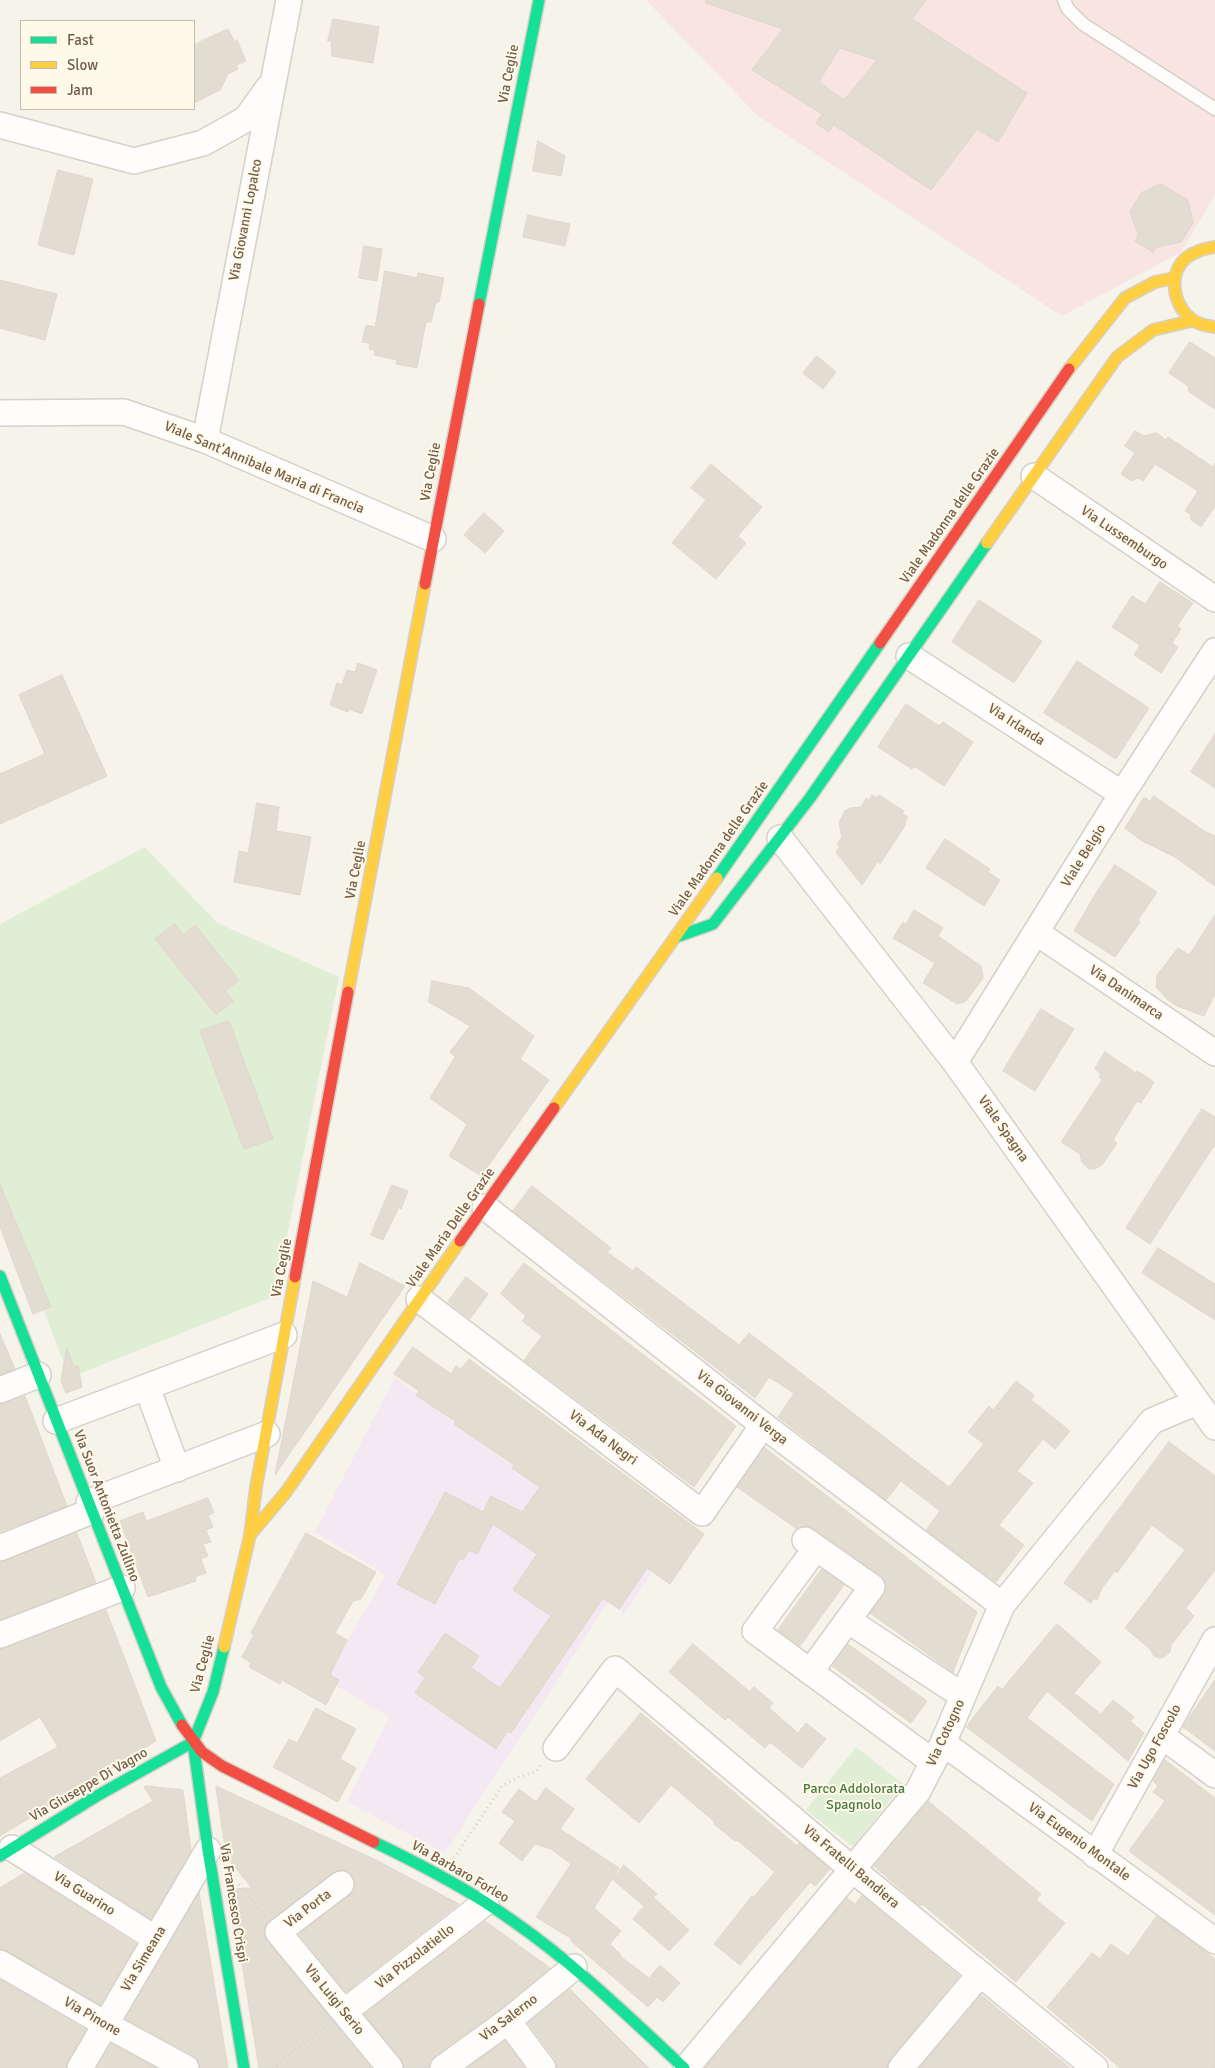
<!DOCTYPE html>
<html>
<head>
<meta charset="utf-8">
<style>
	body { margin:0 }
	#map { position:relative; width:1215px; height:2068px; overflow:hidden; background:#f6f3ea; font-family:Signika,sans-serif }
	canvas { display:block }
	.legend { position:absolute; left:20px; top:20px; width:175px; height:90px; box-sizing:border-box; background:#fff9ea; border:1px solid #c7bbaa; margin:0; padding:6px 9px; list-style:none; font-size:15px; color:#745e4a }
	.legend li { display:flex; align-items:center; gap:10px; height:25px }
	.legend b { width:25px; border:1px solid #c7bbaa }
</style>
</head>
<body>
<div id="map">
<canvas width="1215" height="2068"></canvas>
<ul class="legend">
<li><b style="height:6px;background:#16e098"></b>Fast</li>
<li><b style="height:6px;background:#ffcf43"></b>Slow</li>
<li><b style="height:6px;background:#f24e42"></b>Jam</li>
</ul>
</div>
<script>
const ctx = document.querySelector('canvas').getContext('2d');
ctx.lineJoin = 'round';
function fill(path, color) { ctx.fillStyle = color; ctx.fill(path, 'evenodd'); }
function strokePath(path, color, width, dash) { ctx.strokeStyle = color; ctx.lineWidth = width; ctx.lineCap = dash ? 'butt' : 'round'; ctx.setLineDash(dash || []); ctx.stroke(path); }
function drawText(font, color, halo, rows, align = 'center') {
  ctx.font = font + ' Signika,sans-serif'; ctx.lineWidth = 4; ctx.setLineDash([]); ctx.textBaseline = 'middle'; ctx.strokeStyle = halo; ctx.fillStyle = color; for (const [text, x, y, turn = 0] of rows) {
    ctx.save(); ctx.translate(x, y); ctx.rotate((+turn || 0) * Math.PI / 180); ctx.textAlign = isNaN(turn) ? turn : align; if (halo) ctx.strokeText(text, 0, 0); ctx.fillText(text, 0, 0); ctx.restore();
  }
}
const education = new Path2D(`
	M395 1377 652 1573 624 1614 609 1601 445 1853 347 1802 389 1717 325 1679 386 1575 315 1532Z`);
const medical = new Path2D(`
	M646 0H1215V195L1181 252 1062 316 758 116Z`);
const green = new Path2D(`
	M145 847 217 923 339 977 275 1296 61 1381 64 1364 0 1192V924Z
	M856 1747 903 1784 853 1847 806 1810Z`);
const building = new Path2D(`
	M706 0H926L912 19 1027 93 998 142 977 129 931 190 834 125 829 132 816 123 822 114 752 70 783 29 706 3ZM840 48 877 60 844 100 819 82Z
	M333 19 379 27 373 63 332 56 331 41H328Z
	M228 29 235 42 237 40 246 61 236 65 238 69 228 74 220 90 194 103V45Z
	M538 141 565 156 561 176 533 171Z
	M58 170 93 179 74 255 38 245Z
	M1161 184 1188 200 1193 223 1181 242 1157 247 1153 252 1135 241 1138 235 1130 212 1141 193Z
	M528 215 570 224 565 246 523 237Z
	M364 246 382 249 377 281 359 278Z
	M385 271 417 278 418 273 444 278 439 302H436L431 322H426L417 368 396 364 397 360 374 355 375 350 369 349 370 343 362 342 366 325 375 327Z
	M0 280 57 294 45 340 0 328Z
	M1190 342 1215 358V409L1189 392 1188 386 1169 373Z
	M817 356 836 372 823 389 803 373Z
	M1135 431 1144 436 1157 433 1166 440 1168 437 1213 467 1215 463V506L1201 527 1191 520 1190 514 1185 511 1198 491 1155 464 1143 481 1138 478 1132 481 1121 474 1135 453 1125 446Z
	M711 464 762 507 738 536 746 543 716 579 672 543 706 500 691 488Z
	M484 513 504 531 485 553 464 535Z
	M1160 582 1193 603 1177 626 1181 629 1172 643 1178 647 1161 673 1134 655 1140 645 1112 627 1132 596 1145 604Z
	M979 600 1042 641 1014 683 952 642Z
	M1077 661 1149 708 1116 759 1044 713Z
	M358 663 377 670 362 714 349 709 348 712 330 705 337 683 342 685 347 670 355 672Z
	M62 675 107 776 0 824V774L45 754 19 695Z
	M906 704 939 726 943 722 973 742 944 786 914 766 912 769 878 747Z
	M1215 734V788L1191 772Z
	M872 795 877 798 879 795 904 811 902 814 908 817 904 823 906 824 880 864 878 861 862 885 836 852 840 846 837 844 842 837 839 822 845 811 850 808 861 807 866 798 869 800Z
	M1154 796 1204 831 1215 836V886L1175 857 1142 841 1125 828 1144 797 1150 801Z
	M257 803 279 807 276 831 311 837 300 895 234 882 239 851 248 853Z
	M945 839 990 869 988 872 1000 880 984 906 926 868Z
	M1115 865 1157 892 1138 920 1140 922 1115 957 1074 931 1096 893Z
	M914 910 943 928 938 936 981 966 983 978 966 1001 957 1004 923 983 935 963 893 938 903 922 906 924Z
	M1215 915V994L1204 1016 1177 1006 1168 1000 1156 987 1157 975 1178 948 1189 955Z
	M175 924 183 935 195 925 239 980 225 991 233 1001 216 1015 155 939Z
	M432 981 469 988 534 1036 520 1059 549 1080 481 1176 449 1156 467 1124 430 1098 455 1057 450 1052 470 1026 429 1002Z
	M1041 1009 1074 1029 1035 1091 1003 1071Z
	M229 1021 273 1139 244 1149 200 1031Z
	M1105 1052 1136 1073 1137 1071 1154 1082 1141 1103 1137 1101 1113 1140 1117 1143 1102 1165 1095 1169H1089L1082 1162 1080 1154 1061 1142 1102 1080 1099 1077 1101 1074 1095 1069Z
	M1202 1109 1215 1117V1144L1150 1244 1126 1228Z
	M0 1184 51 1307 33 1314 0 1227Z
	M392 1185 408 1191 401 1209 399 1207 383 1240 371 1235Z
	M532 1186 611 1248 607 1252 633 1271 636 1267 739 1345 749 1333 949 1487 984 1444 968 1432 989 1406 993 1410 1016 1381 1034 1395 1031 1400 1070 1431 1055 1449 1043 1439 1017 1471 1033 1483 999 1525 1024 1545 996 1582 926 1530 940 1511 901 1481 886 1500 778 1417 794 1393 769 1377 755 1398 513 1211Z
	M1158 1248 1215 1284V1320L1142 1273Z
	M360 1263 405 1286 275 1475 313 1281 347 1297Z
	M524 1263 736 1426 694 1487 524 1360 542 1336 522 1321 526 1316 501 1294Z
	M466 1277 488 1294 470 1319 448 1302Z
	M0 1334 15 1369 0 1375Z
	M413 1347 451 1374 456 1366 461 1369 469 1359 704 1534 670 1584 647 1568 619 1609 603 1598 511 1733 508 1731 496 1749 415 1693 425 1678 418 1672 445 1633 479 1656 471 1668 500 1688 551 1616 513 1590 537 1554 493 1524 477 1554 469 1550 463 1560 460 1558 435 1604 397 1584 445 1492 483 1512 491 1496 522 1512 540 1487 512 1468 514 1465 454 1424 456 1422 416 1395 419 1391 394 1374Z
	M67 1349 74 1367 78 1365 82 1387 66 1393 61 1381Z
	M25 1396 67 1506 0 1532V1404Z
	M1169 1442 1215 1476V1570L1186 1608 1194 1616 1171 1645 1170 1652 1164 1657 1159 1658 1154 1656 1150 1649 1125 1628 1185 1550 1152 1525 1117 1573 1115 1571 1102 1588 1097 1600 1094 1598 1091 1603 1064 1583Z
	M765 1448 977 1612 953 1672 870 1613 886 1589 885 1581 880 1575 813 1528 806 1526 797 1529 737 1487Z
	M208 1498 214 1513 208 1515 213 1527 206 1530 211 1542 203 1544 208 1556 201 1559 206 1573 195 1577 196 1581 148 1597 120 1521 143 1512 146 1521Z
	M77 1533 96 1583 0 1620V1562Z
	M306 1533 376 1572 361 1599 353 1601 335 1633 347 1640 330 1675 339 1680 326 1705 282 1680 280 1684 249 1667 251 1663 242 1657 254 1635 251 1633Z
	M822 1569 844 1585 800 1646 778 1630Z
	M106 1610 156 1741 0 1836V1778L58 1747 40 1717 0 1741V1649Z
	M1057 1624 1101 1662 1074 1693 1101 1714 1113 1700 1134 1717 1130 1721 1144 1733 1128 1761 1047 1691 1027 1718 1114 1784 1092 1821 966 1727 998 1686 1002 1689Z
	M693 1644 750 1692 754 1687 773 1703 769 1708 798 1733 806 1723 826 1739 802 1768 770 1742 765 1748 728 1717 725 1720 669 1672Z
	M848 1644 927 1701 911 1723 832 1666Z
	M1215 1680V1751L1183 1727Z
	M316 1708 356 1729 340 1759 356 1768 338 1802 273 1767 289 1739 297 1743Z
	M641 1713 797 1846 799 1843 830 1869 815 1886 810 1882 740 1965 714 1944 752 1896 754 1897 775 1872 737 1840 735 1841 714 1824 715 1822 671 1785 639 1823 586 1779Z
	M1165 1760 1215 1798V1915L1129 1851 1165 1801 1153 1792 1158 1786 1153 1781Z
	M147 1786 183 1790 191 1851 151 1919 54 1857 153 1801 144 1787Z
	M216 1786 376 1860 459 1904 346 1992 299 1934 350 1895 354 1890 355 1883 352 1875 347 1871 340 1870 332 1873 269 1921 265 1926 264 1934 267 1941 371 2068H259L230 1889 252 1888 227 1858Z
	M546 1788 574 1809 560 1829 619 1868 594 1908 621 1931 610 1944 621 1955 620 1956 649 1978 660 1965 680 1983 663 2002 657 1997 648 2007 571 1941 572 1939 536 1917 571 1864 551 1849 535 1844 522 1861 499 1843 515 1821 502 1812 519 1789 536 1802Z
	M928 1801 1041 1894 1036 1900 1065 1923 1016 1982 922 1904 920 1906 874 1866Z
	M624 1865 657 1894 644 1906 613 1880Z
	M25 1873 136 1944 100 2005 7 1951 0 1949V1888Z
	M199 1893 228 2068H200L198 2061 193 2055 126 2019Z
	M862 1896 959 1976 890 2059 887 2068H705L847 1898 855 1904Z
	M653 1897 689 1930 669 1951 633 1919Z
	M1157 1916 1215 1959V2068H1120L1047 2007 1092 1953 1100 1959 1111 1944 1128 1956Z
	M485 1921 550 1968 499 2010 435 2056 430 2062 429 2068H404L401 2059 364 2014Z
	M0 1980 86 2030 68 2061 66 2068H0Z
	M570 1989 649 2068H557L555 2059 528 2023Z
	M981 1995 1070 2068H920Z
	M505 2041 525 2068H468Z
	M111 2044 156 2068H97Z`);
const path = new Path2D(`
	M454 1858 502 1786 519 1777 535 1772 543 1763
	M239 1884 265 1916
	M272 2068 326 2026`);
const lane = new Path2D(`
	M1064 0 1068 9 1083 24 1215 109`);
const street = new Path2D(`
	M0 125 134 161 203 143 246 119 268 88
	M0 413 124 412 205 440 433 539
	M205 440 289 0
	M1034 476 1215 599
	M909 656 1122 794
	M780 838 955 1062 1215 1427
	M1037 933 1215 1053
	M955 1062 1122 794 1215 651
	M485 1207 763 1425 1002 1605
	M419 1299 702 1513 763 1425
	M147 1387 177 1469
	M0 1390 38 1375
	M56 1421 284 1335
	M89 1502 267 1434
	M805 1540 872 1587 810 1672
	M0 1548 92 1511
	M816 1548 755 1631 933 1762
	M849 1621 963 1696
	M0 1635 122 1588
	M1162 1736 1215 1775
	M943 1743 1215 1941
	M556 1748 615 1669 852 1869 1095 2068
	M12 1848 156 1939
	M1095 1855 1215 1640
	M341 1884 278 1932 390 2068
	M0 1963 105 2024 186 2068
	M344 2012 486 1902
	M508 2021 543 2068
	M80 2068 208 1850
	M443 2068 508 2021 574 1967
	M686 2068 918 1791 943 1743 1002 1605 1152 1421 1197 1402
	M901 2068 980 1974`);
const fast = new Path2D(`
	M479 304 539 0
	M717 878 880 643
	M676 937 713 924 810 798 987 543
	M0 1276 161 1687 182 1725
	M224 1647 213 1692 193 1742 208 1850 244 2068
	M374 1842C422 1865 470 1890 513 1921 575 1964 629 2017 684 2068
	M0 1856 95 1797 193 1742`);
const slow = new Path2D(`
	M1215 247C1204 249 1195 251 1186 258 1166 276 1174 310 1196 322 1201 325 1209 326 1215 327
	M1069 369 1125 298 1155 282 1174 278
	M987 543 1117 357 1153 330 1191 321
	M348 992 425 584
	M554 1108 717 878
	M250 1535 286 1492 460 1241
	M224 1647 250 1535 256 1487 295 1277`);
const jam = new Path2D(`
	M425 584 479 304
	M880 643 1069 369
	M460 1241 554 1108
	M295 1277 348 992
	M182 1725 202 1752 222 1766 374 1842`);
const streetNames = [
	["Via Ceglie",509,74,-79],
	["Via Giovanni Lopalco",246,220,-79],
	["Viale Sant'Annibale Maria di Francia",264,468,23],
	["Via Ceglie",431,472,-79],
	["Viale Madonna delle Grazie",950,516,-55],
	["Via Lussemburgo",1124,538,34],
	["Via Irlanda",1016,725,33],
	["Viale Madonna delle Grazie",719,849,-55],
	["Viale Belgio",1084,856,-58],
	["Via Ceglie",356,870,-79],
	["Via Danimarca",1126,993,34],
	["Viale Spagna",1003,1129,55],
	["Viale Maria Delle Grazie",451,1228,-55],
	["Via Ceglie",282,1268,-79],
	["Via Giovanni Verga",742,1408,38],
	["Via Ada Negri",603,1438,37],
	["Via Suor Antonietta Zullino",106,1506,69],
	["Via Ceglie",203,1664,-75],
	["Via Cotogno",946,1733,-65],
	["Via Ugo Foscolo",1155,1747,-61],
	["Via Giuseppe Di Vagno",89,1785,-30],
	["Via Eugenio Montale",1079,1842,36],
	["Via Fratelli Bandiera",851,1867,40],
	["Via Barbaro Forleo",460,1872,30],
	["Via Guarino",84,1894,32],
	["Via Francesco Crispi",233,1903,81],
	["Via Porta",308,1909,-37],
	["Via Pizzolatiello",415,1957,-38],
	["Via Simeana",144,1959,-59],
	["Via Luigi Serio",334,2000,51],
	["Via Pinone",92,2017,30],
	["Via Salerno",509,2018,-37]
];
const parkNames = [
	["Parco Addolorata",854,1789],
	["Spagnolo",854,1805]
];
fill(education, '#f4e9f2');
fill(medical, '#f8e4e0');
fill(green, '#e0eed5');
fill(building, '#e3dcd1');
strokePath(building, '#dfd7cc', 1);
strokePath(lane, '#d5d0c8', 15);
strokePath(street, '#d5d0c8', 28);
strokePath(fast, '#d6d0c8', 14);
strokePath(slow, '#d6d0c8', 14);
strokePath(jam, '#d6d0c8', 14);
strokePath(path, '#d8d1cb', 3, [1, 4]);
strokePath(lane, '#fefdfc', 12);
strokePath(street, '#fefdfc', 25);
strokePath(fast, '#16e098', 11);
strokePath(slow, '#ffcf43', 11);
strokePath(jam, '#f24e42', 11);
drawText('14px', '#745e4a', '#fff9ea', streetNames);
drawText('14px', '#4c7a42', '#fff9ea', parkNames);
</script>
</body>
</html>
